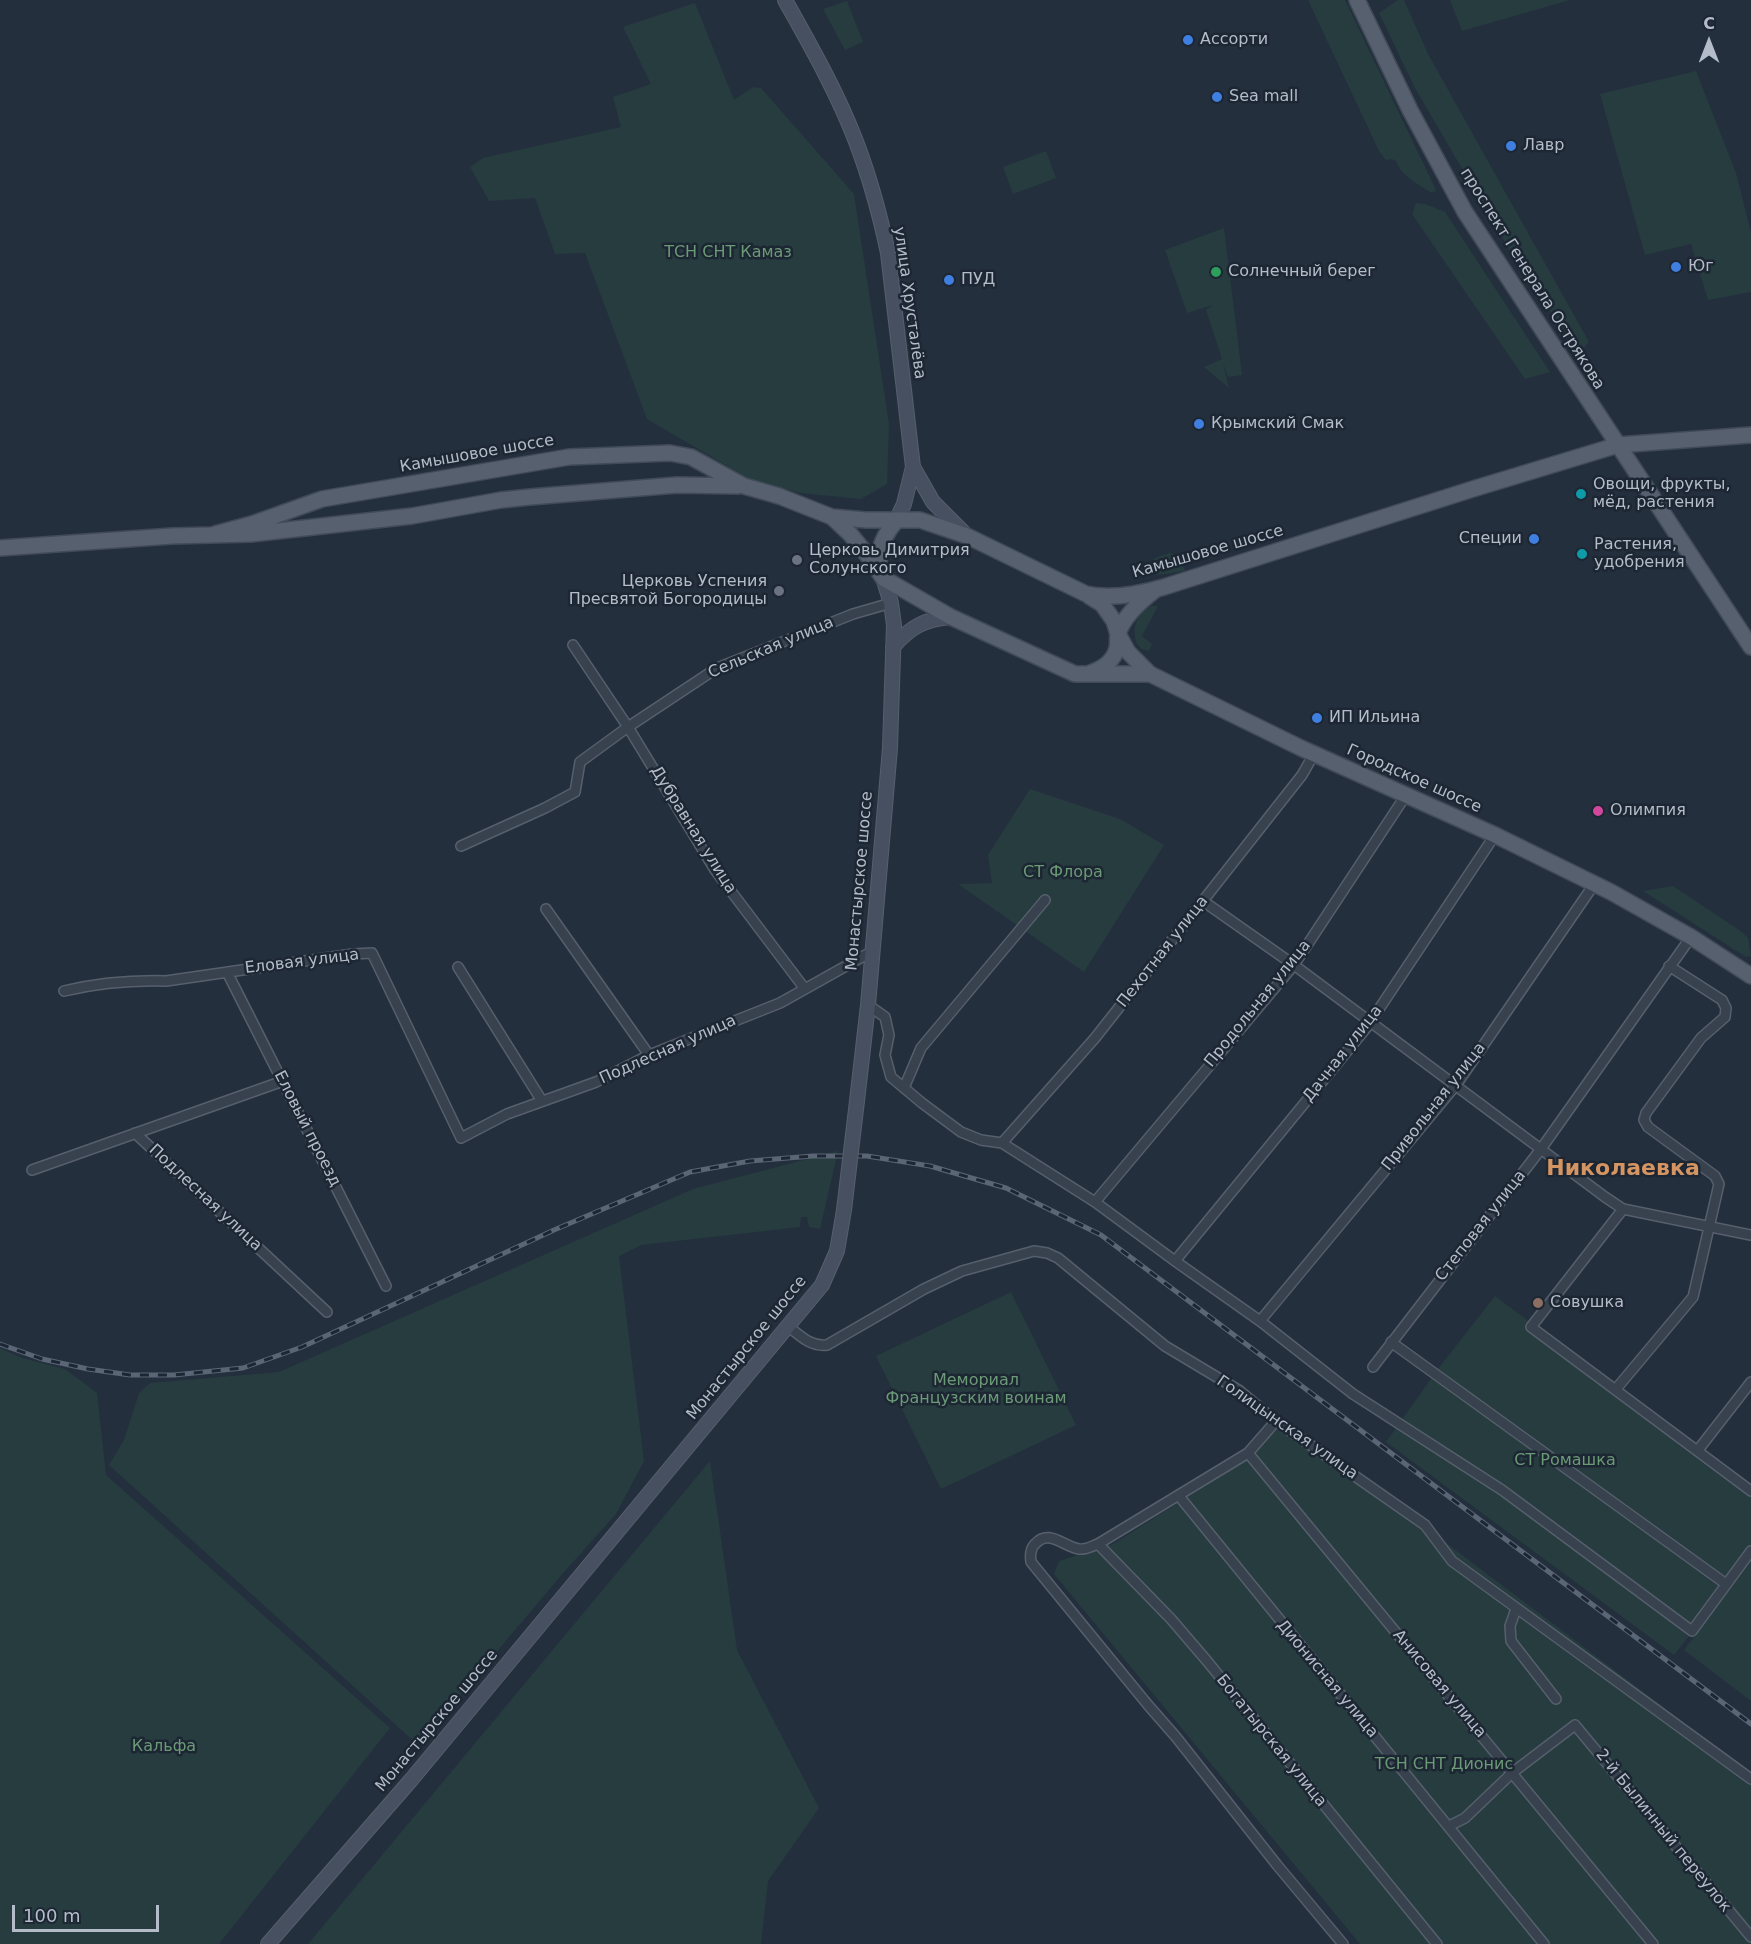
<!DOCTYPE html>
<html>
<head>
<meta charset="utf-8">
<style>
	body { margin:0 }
	#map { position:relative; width:1751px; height:1944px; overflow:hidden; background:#242f3e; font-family:"DejaVu Sans",sans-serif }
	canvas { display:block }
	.north { position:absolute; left:1679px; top:12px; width:60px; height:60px; -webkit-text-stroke:4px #1d2633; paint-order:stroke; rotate:0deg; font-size:16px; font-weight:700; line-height:24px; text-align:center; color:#b4bcc9 }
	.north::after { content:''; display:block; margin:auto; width:21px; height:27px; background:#b4bcc9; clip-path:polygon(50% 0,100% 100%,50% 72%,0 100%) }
	.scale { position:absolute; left:12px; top:1905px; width:147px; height:27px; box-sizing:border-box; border:3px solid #b4bcc9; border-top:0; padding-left:8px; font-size:18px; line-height:21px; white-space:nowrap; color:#b4bcc9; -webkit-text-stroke:4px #1d2633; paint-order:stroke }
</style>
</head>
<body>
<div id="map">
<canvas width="1751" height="1944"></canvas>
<div class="north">С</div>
<div class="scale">100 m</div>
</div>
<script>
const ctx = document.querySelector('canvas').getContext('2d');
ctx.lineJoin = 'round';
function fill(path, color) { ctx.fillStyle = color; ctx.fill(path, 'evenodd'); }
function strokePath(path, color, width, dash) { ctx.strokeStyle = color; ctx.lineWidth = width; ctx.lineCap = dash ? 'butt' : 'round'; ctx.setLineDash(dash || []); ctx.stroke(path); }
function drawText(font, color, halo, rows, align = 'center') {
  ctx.font = font + ' "DejaVu Sans",sans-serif'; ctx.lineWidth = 5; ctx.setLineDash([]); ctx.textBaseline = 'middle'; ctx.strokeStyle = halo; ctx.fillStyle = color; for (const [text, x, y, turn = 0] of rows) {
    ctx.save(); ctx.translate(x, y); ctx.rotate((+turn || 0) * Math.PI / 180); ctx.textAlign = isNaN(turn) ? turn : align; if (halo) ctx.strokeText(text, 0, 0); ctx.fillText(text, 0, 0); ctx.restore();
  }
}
const green = new Path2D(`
	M1308 0H1345L1436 190 1434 192H1430C1418 184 1400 175 1396 161L1392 159 1386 160 1379 151Z
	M1398 0H1404L1428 54 1589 342 1579 353 1519 266 1415 88 1379 13Z
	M1450 0H1570L1462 31Z
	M847 1 863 42 845 50 823 9Z
	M695 3 734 100 753 87 761 88 854 194 889 424 887 484 861 499 800 493 751 480 647 419 585 253 555 254 535 198 489 201 470 167 483 158 621 127 613 97 651 84 623 27Z
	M1696 71 1736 173 1751 233V292L1708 300 1691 244 1645 255 1600 94Z
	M1046 151 1056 178 1013 194 1003 167Z
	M1416 203 1425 204 1445 212 1550 372 1525 379 1412 214Z
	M1224 228 1242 375 1228 377 1223 363 1229 388 1204 367 1222 359 1206 310 1213 305 1187 313 1165 250Z
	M1170 553 1180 557 1185 571 1157 575 1151 569 1150 563 1155 558Z
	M1151 606H1158L1142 636 1152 644 1149 651 1142 649 1137 644C1131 627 1136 616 1151 606Z
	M1030 789 1120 819 1164 845 1084 972 958 884 992 883 988 855Z
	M1673 886 1742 932 1748 938 1751 956 1746 957 1643 891Z
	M838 1151 820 1229 809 1227 807 1217H801L800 1227 641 1245 619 1256 644 1461 616 1514 564 1572 418 1745 109 1465 124 1440 139 1393 150 1383 279 1372 693 1189Z
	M1011 1292 1076 1425 941 1489 876 1356Z
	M1495 1296 1751 1488V1557L1674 1655 1386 1442 1438 1369Z
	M0 1348 22 1358 65 1369 97 1393 106 1475 390 1728 219 1944H0Z
	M1286 1418 1458 1552 1670 1712 1751 1776V1944H1360L1054 1574 1059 1561 1113 1544 1226 1473 1277 1430Z
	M710 1461 737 1650 819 1808 768 1881 761 1944H308Z
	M1751 1562V1701L1684 1650Z`);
const minor = new Path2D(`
	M573 645 628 727 715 870 805 989
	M461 846 545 808 575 792 580 762 628 727 717 668 853 614 891 603
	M1203 901 1294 965 1605 1197 1623 1209 1751 1235
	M546 909 649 1055
	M458 967 542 1101
	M227 972 386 1286
	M64 991C98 983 131 980 166 981L353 954 372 953 461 1138 507 1114 596 1082 649 1055 780 1003 871 952
	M868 1005 885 1017 889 1035 885 1055 891 1077 922 1103 961 1132 981 1140 1002 1143 1095 1202 1175 1261 1260 1321 1353 1394 1502 1490 1692 1631 1751 1551
	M904 1088 921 1048 1045 900
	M135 1133 327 1312
	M1002 1143 1095 1038 1302 775 1314 754
	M32 1170 283 1081
	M1095 1202 1294 965 1406 795
	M1623 1209 1531 1327 1751 1491
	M1175 1261 1367 1027 1495 835
	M1260 1321 1456 1085 1595 883
	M788 1326C800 1336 811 1347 827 1345L924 1289 962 1271 1034 1251 1047 1253 1058 1258 1165 1346 1240 1391 1276 1421 1425 1525 1452 1561 1751 1779
	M1391 1342 1726 1584
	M1373 1367 1541 1149 1691 937
	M1616 1389 1693 1297 1719 1184 1715 1176 1648 1127 1644 1120 1646 1113 1701 1038 1725 1017 1726 1008 1722 1000 1669 966
	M1276 1421 1248 1453 1098 1544C1092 1546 1086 1550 1079 1549 1064 1547 1049 1528 1035 1544 1030 1549 1030 1555 1031 1562L1148 1705 1176 1737 1277 1865 1343 1944
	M1698 1450 1751 1382
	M1248 1453 1653 1944
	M1179 1496 1544 1944
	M1098 1544 1171 1619 1207 1661 1437 1944
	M1516 1609 1510 1626 1511 1641 1556 1699
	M1449 1826 1465 1818 1512 1773 1575 1725 1751 1937`);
const secondary = new Path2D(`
	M785 0C810 45 836 90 855 139 869 175 880 215 888 253L913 467 904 504 896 521
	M913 467 933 502 967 536
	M893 647C910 627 925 619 951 617
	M857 1101 868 1005 890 748 894 625 891 603 883 578
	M268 1944 411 1780 822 1285 837 1251 844 1210`);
const primary = new Path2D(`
	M1357 0 1410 110 1465 212 1751 647
	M832 517 851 535 868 556 883 578 951 617 1075 674H1150
	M215 534 252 524 322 499 569 457 670 453 691 457 744 486 779 496 832 517 866 520H920L967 536 1086 594C1112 600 1140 594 1164 587L1476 488 1618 445 1751 435
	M0 548 172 536 251 534 412 516 501 500 530 497 677 485 738 486
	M881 572C875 553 883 536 896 521
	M1089 596 1102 604 1114 621 1118 634 1128 652 1150 674 1301 748 1495 835 1611 892 1691 937 1751 976
	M1090 673C1102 669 1114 661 1117 648 1118 644 1117 638 1118 634 1123 617 1142 600 1155 590`);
const rail = new Path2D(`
	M0 1344 42 1359 88 1369 130 1375H174L243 1368 302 1347 554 1230 690 1172 750 1161 813 1156H867L930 1166 1006 1188 1101 1235 1751 1724`);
const secondaryBridge = new Path2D(`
	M844 1210 857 1101`);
const markers = [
	[1188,40,6,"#3f7fe0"],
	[1217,97,6,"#3f7fe0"],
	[1511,146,6,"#3f7fe0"],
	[1676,267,6,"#3f7fe0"],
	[1216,272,6,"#2e9e5b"],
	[949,280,6,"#3f7fe0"],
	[1199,424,6,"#3f7fe0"],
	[1581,494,6,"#0f9aa8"],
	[1534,539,6,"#3f7fe0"],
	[1582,554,6,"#0f9aa8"],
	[797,560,6,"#6b7280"],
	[779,591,6,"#6b7280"],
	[1317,718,6,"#3f7fe0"],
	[1598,811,6,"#d1479c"],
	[1538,1303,6,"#8d6e63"]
];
const poiNames = [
	["Ассорти",1200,40],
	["Sea mall",1229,97],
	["Лавр",1523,146],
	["Юг",1688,267],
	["Солнечный берег",1228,272],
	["ПУД",961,280],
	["Крымский Смак",1211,424],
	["Овощи, фрукты,",1593,485],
	["мёд, растения",1593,503],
	["Специи",1522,539,"right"],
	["Растения,",1594,545],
	["удобрения",1594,563],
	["Церковь Димитрия",809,551],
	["Солунского",809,569],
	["Церковь Успения",767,582,"right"],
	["Пресвятой Богородицы",767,600,"right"],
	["ИП Ильина",1329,718],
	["Олимпия",1610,811],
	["Совушка",1550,1303]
];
const parkNames = [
	["ТСН СНТ Камаз",728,253],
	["СТ Флора",1063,873],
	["Мемориал",976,1381],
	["Французским воинам",976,1399],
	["СТ Ромашка",1565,1461],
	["Кальфа",164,1747],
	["ТСН СНТ Дионис",1444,1765]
];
const streetNames = [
	["проспект Генерала Острякова",1532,279,58],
	["улица Хрусталёва",909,303,82],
	["Камышовое шоссе",477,454,-10],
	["Камышовое шоссе",1208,552,-16],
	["Сельская улица",771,648,-23],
	["Городское шоссе",1414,779,24],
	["Дубравная улица",693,830,58],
	["Монастырское шоссе",860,881,-85],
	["Пехотная улица",1163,952,-52],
	["Еловая улица",302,962,-7],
	["Продольная улица",1258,1004,-51],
	["Подлесная улица",668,1050,-24],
	["Дачная улица",1343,1054,-52],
	["Привольная улица",1434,1107,-52],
	["Еловый проезд",307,1129,63],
	["Подлесная улица",205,1198,43],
	["Степовая улица",1481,1226,-52],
	["Монастырское шоссе",747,1348,-51],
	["Голицынская улица",1287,1428,35],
	["Дионисная улица",1327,1679,50],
	["Анисовая улица",1439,1684,50],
	["Монастырское шоссе",437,1721,-50],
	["Богатырская улица",1271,1741,51],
	["2-й Былинный переулок",1663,1831,51]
];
const districtNames = [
	["Николаевка",1623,1169]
];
fill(green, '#263c3f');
strokePath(minor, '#565f6c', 12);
strokePath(secondary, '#565f6c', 16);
strokePath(primary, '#414a57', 18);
strokePath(minor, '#38414e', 9);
strokePath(secondary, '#465061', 14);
strokePath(primary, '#56606e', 15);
strokePath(rail, '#5a6575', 5);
strokePath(rail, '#1d2633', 3, [9]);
strokePath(secondaryBridge, '#565f6c', 16, []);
strokePath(secondaryBridge, '#465061', 14);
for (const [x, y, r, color] of markers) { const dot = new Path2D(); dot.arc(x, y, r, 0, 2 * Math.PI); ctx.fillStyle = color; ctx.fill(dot); strokePath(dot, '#1d2633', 2); }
drawText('16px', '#b4bcc9', '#1d2633', poiNames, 'left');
drawText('16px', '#6b9a76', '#1d2633', parkNames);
drawText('16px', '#b4bcc9', '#1d2633', streetNames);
drawText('bold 22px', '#d59563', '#1d2633', districtNames);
</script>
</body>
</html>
